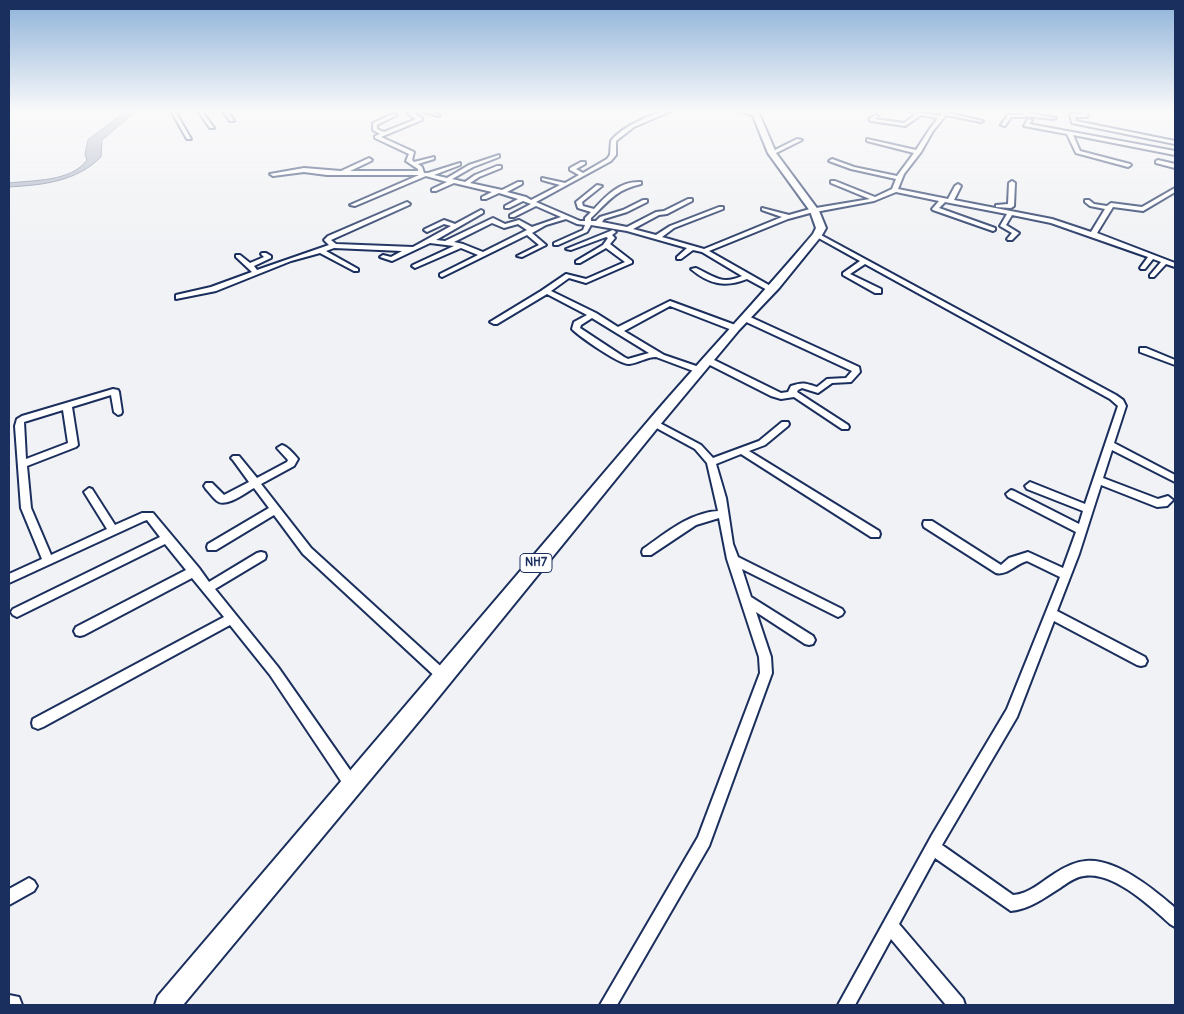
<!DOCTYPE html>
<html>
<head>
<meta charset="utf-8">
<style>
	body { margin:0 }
	#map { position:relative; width:1184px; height:1014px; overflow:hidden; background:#f1f2f5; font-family:Pangolin,sans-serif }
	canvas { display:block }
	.frame { position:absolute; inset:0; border:10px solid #1b2f5e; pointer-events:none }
</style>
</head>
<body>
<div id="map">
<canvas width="1184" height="1014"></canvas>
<div class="frame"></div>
</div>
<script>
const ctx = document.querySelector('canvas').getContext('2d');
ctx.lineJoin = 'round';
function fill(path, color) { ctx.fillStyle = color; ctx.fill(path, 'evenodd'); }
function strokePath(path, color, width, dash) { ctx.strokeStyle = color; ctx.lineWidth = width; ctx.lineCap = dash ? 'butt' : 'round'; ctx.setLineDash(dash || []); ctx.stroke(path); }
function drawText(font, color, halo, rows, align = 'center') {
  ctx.font = font + ' Pangolin,sans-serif'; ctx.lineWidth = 5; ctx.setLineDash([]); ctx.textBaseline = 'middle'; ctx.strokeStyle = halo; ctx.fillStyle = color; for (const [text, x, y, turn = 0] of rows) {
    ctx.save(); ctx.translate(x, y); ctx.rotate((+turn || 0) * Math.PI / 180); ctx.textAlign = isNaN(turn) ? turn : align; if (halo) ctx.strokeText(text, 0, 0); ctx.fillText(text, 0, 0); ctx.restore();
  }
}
const water = new Path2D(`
	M126 111H136L102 140 101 157C76 182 42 185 9 187V183C33 180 71 182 87 160L85 154 88 140Z`);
const minor = new Path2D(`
	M171 111H175L191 139H187Z
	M198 111H202L214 128H210Z
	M223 111H227L234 121H230Z
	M415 111H420L414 114 422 118V120L381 137 414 152 412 160 414 162 434 157V159L418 164 422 167 424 173H428L460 163V165L434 175 447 178 469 165 499 155V157L473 167 452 179 465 182 475 175 497 166H501V168L479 177 470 183 502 190 518 182H522V184L507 192 526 197 531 200 560 185 542 180V178L565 183 579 175 570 170V168L581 162H585V164L576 169 583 173 607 159 610 155 611 141C620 128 655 111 671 111L634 127 616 141V155L611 161 536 202 580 221H585V218L591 212 578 208 576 202 597 185 602 186 582 202 583 206 594 209C607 195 620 181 641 182V184C615 190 609 201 591 218V221H596L600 217 623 210 643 200H647V202L627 212 604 219 602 222 627 227 656 212 664 211 688 199H692V201L667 214 659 215 633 229 656 235 670 226 719 207H723V209L674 228 662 237 704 249 782 217 762 210V208L789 215 810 209 870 199 831 183V181H835L875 197 892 189 896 179 851 169 829 161 832 159 854 167 897 176 914 153 867 141V139L916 150 929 130 938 118 921 115 905 126 871 121 869 119 876 115 878 116 875 119 904 123 916 114 908 111 941 116V112L949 111 948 113 983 121 981 122 946 115 933 131 921 152 904 174 898 189 948 199 955 186 958 184 961 186 954 200 1052 219 1091 232 1105 209 1090 206 1085 202V200H1089L1094 204 1107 206 1111 203 1142 207 1175 188V192L1143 211 1113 207 1097 233 1175 263V267L1166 264 1154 277H1150V275L1161 262 1153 259 1145 269H1141L1140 268 1148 257 1051 223 1012 215 1006 225 1019 233 1012 240H1008L1007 239 1012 233 1000 226 1007 214 945 202 939 208 995 228V230L993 231 933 210 932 209 939 201 896 192 874 201 810 213 788 219 709 251 774 288V292H771L747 279C725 288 709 284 691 269L696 268C715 277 722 285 742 276L702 252 693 250 681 259H677V257L687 248 627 231 591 225 587 232 558 245H554V243L583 230 585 225 577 224 566 219 546 225 532 233 546 245 522 257 517 256 539 245 527 235 442 277 440 276V274L478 255 461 248 415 268 412 266 413 265 454 246 430 243 392 261 380 257 383 255 391 257 402 251 334 248 326 251 358 269V271H354L320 253 291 261 216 291 176 299V295L211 287 252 272 236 257V255H240L250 263 264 257 261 254 262 253H266L271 256V258L254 266 257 270 329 245 324 240 328 236 407 202 410 204 409 205 331 240 336 244 413 247 451 226 444 224 427 232 424 230 425 229 444 220 455 224 481 210 483 211V213L436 240 445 241 493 218 505 224 519 220 532 227 561 217 536 206 514 217H510V215L531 204 523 201 509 208H505V206L518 199 499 193 486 199H482V197L492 192 454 183 436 191H432V189L447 182 426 176 355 206 350 205 419 175H327L304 172 273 176 270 174 304 168 341 171 369 158 372 160 371 161 350 171H418V169L406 161 409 154 375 138V136L380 134 373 130V123L393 114 397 115 377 125V129L384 132 416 119 408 114ZM492 223 504 228 518 224 527 230 483 252 463 244 454 242Z
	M421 111H427L440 115 438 116Z
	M738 111H744L758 115 756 116Z
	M1023 111H1027V113L1056 118 1054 119 1026 116 1024 117H1011L1005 126 1001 125 1008 115H1022Z
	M1084 111H1088L1087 117H1075L1076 121 1175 141V144L1072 123 1070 114H1083Z
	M1028 119 1032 120 1029 124 1175 151V155L1073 135 1080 151 1130 164 1131 165 1128 167 1076 153 1067 134 1024 126Z
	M797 139 802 140 774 154 769 153Z
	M1158 160 1175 164V168L1156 163V161Z
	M1012 181 1015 183 1014 206 1011 208 996 207V205L1008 204 1009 183Z
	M613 230 616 232 612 235 615 238 610 244 632 261V263L586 283 569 278 551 291 596 313 618 327 670 301 738 326V330H732L670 306 624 331 664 355 702 368V372H696L656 357C646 357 639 363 629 364 620 365 580 337 572 329L574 322 587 315 547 294 497 324H494L490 322 541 291 566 274 586 279 625 262 606 248 580 263H576V261L603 245 608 238 606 237 571 250 566 249ZM592 318 649 353 628 359 624 357 580 328 581 325Z
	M815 234H819L1116 395 1123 400 1126 406 1114 443 1175 475V482L1112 450 1103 478 1158 499 1168 496 1173 500 1167 506 1157 507 1101 485 1079 554 1057 611 1145 657 1147 661 1145 665 1141 666 1137 665 1054 621 1017 717 942 845 1013 895C1029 894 1041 882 1054 874 1063 868 1074 862 1086 861 1115 858 1152 888 1173 906L1175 909V927L1170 924C1150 906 1113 871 1084 876 1075 877 1067 883 1060 888 1044 898 1030 909 1011 911L935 858 899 924 963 999 965 1005H946L891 939 855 1005H838L932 835 1007 709 1060 577 1027 561C1016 564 1006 576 996 573L924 527 923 524 924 521H932L1001 565 1009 558 1028 552 1063 568 1076 532 1008 497 1006 494 1011 490 1014 491 1079 524 1083 511 1027 489 1025 486 1030 482 1085 504 1118 406 1110 399 865 264 850 274 881 289V293H875L843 275V273L860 261 815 236Z
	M742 316H748L859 367 860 372 851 382 832 383 818 393 802 388 798 390 797 392 848 425 849 427 848 429H842L794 397 781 399 771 396 704 362V358H710L781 393 788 392 791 386C803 382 805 383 817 387L827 379 846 378 852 371 742 320Z
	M1140 348H1146L1175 360V365L1140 352Z
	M113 389 118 390 119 392 122 412 121 414 118 415 114 412 111 395 72 407 78 445 76 447 27 466 31 508 51 555 107 529 84 492 89 488 92 489 115 525 142 513H153L199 568 209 582 257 553 261 552 265 553 266 556 265 559 215 589 278 667 357 780 359 785 357 790 352 792 347 790 270 675 230 625 43 727 38 729 33 727 32 723 33 719 224 617 192 578 84 635 80 636 76 635 74 631 76 627 186 570 165 544 21 615 17 617 13 615 11 612 13 609 160 537 147 520 144 521 9 583V574L42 559 21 508 15 426 17 419 22 416ZM63 410 68 443 26 459 24 422Z
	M654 420 701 445 713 458 759 441 782 422H788L789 424 788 426 765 445 749 451 879 531 880 534 879 537H871L741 454 716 464 726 498 733 544 738 557 842 609 844 612 842 615 838 617 742 569 751 597 813 636 815 640 813 644 809 645 805 644 756 612 771 657 772 673 709 846 617 1005H600L698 837 760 673 759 657 727 559 719 518 696 525 651 555H643L642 552 643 549C666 533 689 513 718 511L707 463 695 449 651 425 650 423 651 421Z
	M282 445C288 447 294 454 298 459L294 466 261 484 311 548 447 672 449 676 447 680 443 682 439 680 303 554 274 515 216 550H208L207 547 208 544 269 508 254 488C245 493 226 508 217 501 213 498 209 492 206 489L204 486 206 483H212L224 495 249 482 233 460 231 458 233 456H239L257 478 287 462 288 460 277 448Z
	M29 878 34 881 37 886 34 891 9 905V889Z
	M9 995 19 997 22 1005H9Z`);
const highway = new Path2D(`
	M751 111H758L776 153 819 211 826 228 822 235 779 288 739 330 659 426 424 715 183 1005H155L158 996 649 420C703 357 760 297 813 234L816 228 810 211 768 153Z`);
const shields = [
	[536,563,32]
];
const shieldNames = [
	["NH7",536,563]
];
fill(water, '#a8b0c2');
strokePath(water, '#707c9a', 1);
strokePath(minor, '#1b2f5e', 4);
strokePath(highway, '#1b2f5e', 4);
fill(minor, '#fff');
fill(highway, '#fff');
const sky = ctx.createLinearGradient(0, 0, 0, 252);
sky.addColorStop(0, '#8eb2d9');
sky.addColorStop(0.44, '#f9f9fa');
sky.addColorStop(1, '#f9f9fa00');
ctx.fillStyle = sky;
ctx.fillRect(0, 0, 1184, 252);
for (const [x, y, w] of shields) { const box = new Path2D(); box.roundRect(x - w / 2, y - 9.5, w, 19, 4); ctx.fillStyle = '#fff'; ctx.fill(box); strokePath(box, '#1b2f5e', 1); }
drawText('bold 12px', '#1b2f5e', null, shieldNames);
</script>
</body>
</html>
